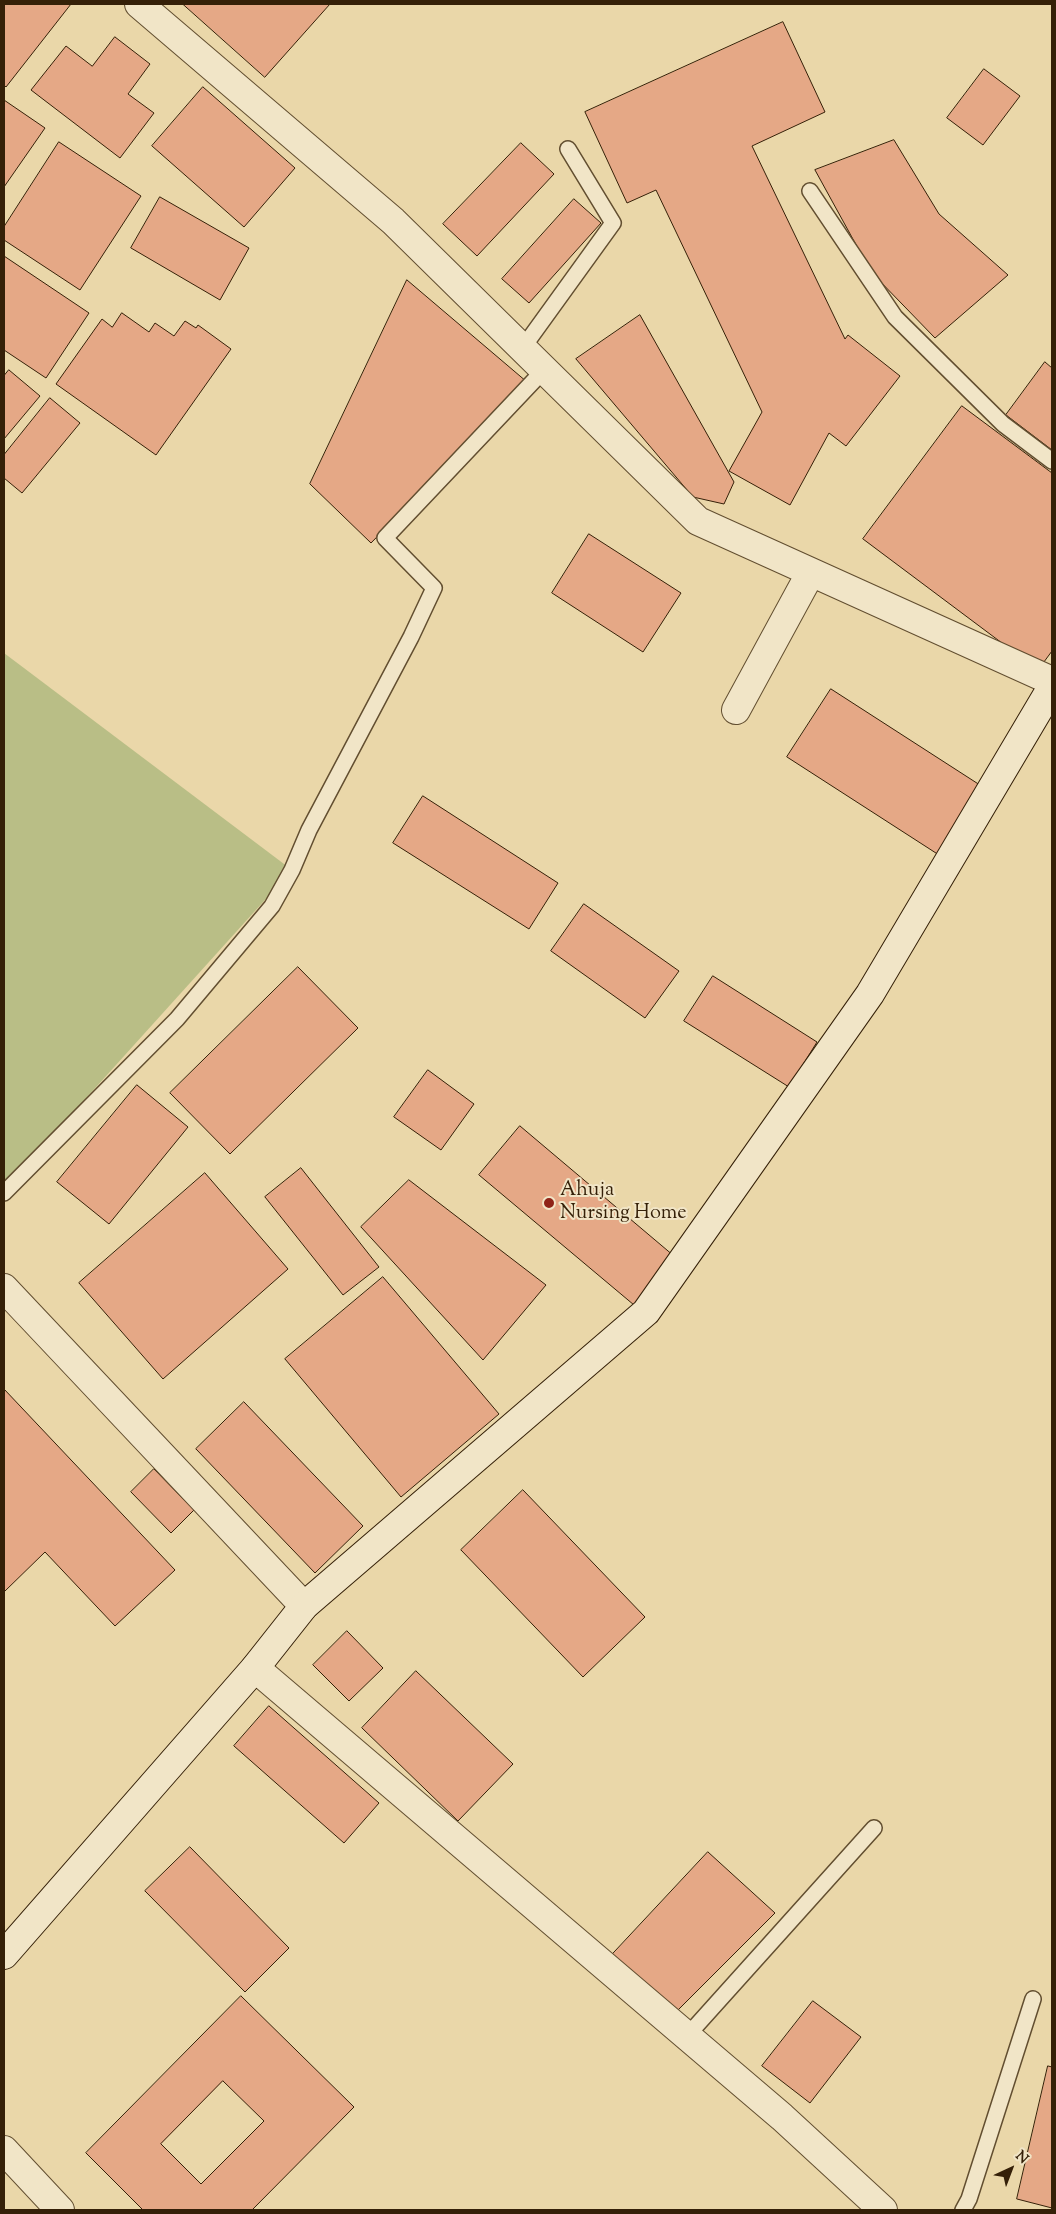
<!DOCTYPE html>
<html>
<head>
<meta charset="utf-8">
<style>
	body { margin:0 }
	#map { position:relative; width:1056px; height:2214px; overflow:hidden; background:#ead7a9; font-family:"Sorts Mill Goudy",serif }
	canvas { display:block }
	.frame { position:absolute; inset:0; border:5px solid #352008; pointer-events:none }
	.north { position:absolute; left:986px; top:2144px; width:50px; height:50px; -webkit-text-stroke:4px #f1e5c7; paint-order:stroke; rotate:43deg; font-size:14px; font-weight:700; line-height:20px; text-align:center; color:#352008 }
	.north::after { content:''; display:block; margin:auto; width:18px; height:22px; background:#352008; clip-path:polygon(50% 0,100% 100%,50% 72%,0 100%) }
</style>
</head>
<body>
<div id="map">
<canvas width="1056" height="2214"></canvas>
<div class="frame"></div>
<div class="north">N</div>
</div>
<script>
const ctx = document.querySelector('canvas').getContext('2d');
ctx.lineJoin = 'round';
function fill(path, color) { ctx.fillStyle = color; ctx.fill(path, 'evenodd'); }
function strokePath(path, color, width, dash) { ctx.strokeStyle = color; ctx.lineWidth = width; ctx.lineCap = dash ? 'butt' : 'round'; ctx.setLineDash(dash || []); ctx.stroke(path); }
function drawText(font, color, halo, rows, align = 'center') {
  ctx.font = font + ' "Sorts Mill Goudy",serif'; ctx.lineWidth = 4; ctx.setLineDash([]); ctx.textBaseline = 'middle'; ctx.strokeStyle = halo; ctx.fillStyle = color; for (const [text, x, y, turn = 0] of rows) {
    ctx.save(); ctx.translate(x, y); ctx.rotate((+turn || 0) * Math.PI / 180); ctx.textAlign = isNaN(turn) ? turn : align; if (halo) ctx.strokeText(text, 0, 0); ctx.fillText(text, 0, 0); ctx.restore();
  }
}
const green = new Path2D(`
	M4 653 292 870 4 1189Z`);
const building = new Path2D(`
	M4 4H71L6 87 4 85Z
	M183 4H330L265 77Z
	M783 22 825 112 752 146 845 339 848 335 900 376 846 446 829 433 790 505 729 471 762 412 656 190 627 203 585 112Z
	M115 37 150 64 128 94 154 113 120 158 31 90 66 46 92 66Z
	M984 69 1020 96 983 145 947 118Z
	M203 87 295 168 244 227 152 146Z
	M4 100 45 128 4 187Z
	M894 140 939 214 1008 275 935 338 871 272 815 170Z
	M59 142 141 196 80 290 4 240V227Z
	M521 143 554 174 477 256 443 224Z
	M160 197 249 248 220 300 131 248Z
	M574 199 601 223 529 303 502 279Z
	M4 256 89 313 46 378 4 350Z
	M407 280 527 382 371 543 310 484Z
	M122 313 149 332 155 323 174 336 185 321 196 328 198 325 231 349 156 455 56 384 102 319 112 327Z
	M640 315 734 482 724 504 693 497 576 359Z
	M1045 362 1052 368V450L1006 415Z
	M9 370 40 396 4 439V376Z
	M50 398 80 423 22 493 4 478V455Z
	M962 406 1052 473V651L1038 670 863 539Z
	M589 534 681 593 643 652 552 593Z
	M831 689 983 787 939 855 787 757Z
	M423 796 558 883 529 929 393 843Z
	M584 904 679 971 645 1018 551 951Z
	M298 967 358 1028 230 1154 170 1093Z
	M713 976 817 1042 789 1087 684 1021Z
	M428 1070 474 1104 441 1150 394 1117Z
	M137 1085 188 1127 109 1224 57 1182Z
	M520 1126 674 1256 634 1305 479 1175Z
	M301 1168 379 1267 343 1295 265 1197Z
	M205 1173 288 1269 163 1379 79 1283Z
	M409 1180 546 1285 483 1360 361 1227Z
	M383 1277 499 1414 401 1497 285 1359Z
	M4 1389 175 1570 115 1626 45 1552 4 1592Z
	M244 1402 363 1526 315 1573 196 1449Z
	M154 1469 194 1510 171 1533 131 1492Z
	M523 1490 645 1617 583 1677 461 1550Z
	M347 1631 383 1668 349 1701 313 1665Z
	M416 1671 513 1764 458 1821 362 1728Z
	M269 1706 379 1803 344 1843 234 1746Z
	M190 1847 289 1948 245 1992 145 1891Z
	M708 1852 775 1913 674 2014 609 1958Z
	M241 1996 354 2107 252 2210H143L86 2153ZM223 2081 264 2121 201 2184 161 2144Z
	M813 2001 861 2037 810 2103 762 2066Z
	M1048 2066 1052 2067V2208L1017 2199Z`);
const lane = new Path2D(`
	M810 191 895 317 1003 424 1052 461
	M522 349 613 223 568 149
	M4 1193 177 1019 272 906 292 870 309 830 411 637 434 588 385 538 544 370
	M687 2036 874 1828
	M963 2210 969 2199 1033 1999`);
const street = new Path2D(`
	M139 4 393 221 698 521 1052 681
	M736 710 811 572
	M4 1288 304 1606
	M255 1668 782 2117 883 2210
	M4 2150 60 2210`);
const secondary = new Path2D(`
	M4 1955 255 1668 304 1606 646 1312 870 994 1052 687`);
const markers = [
	[549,1203,6,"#8f2418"]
];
const poiNames = [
	["Ahuja",560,1192],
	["Nursing Home",560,1215]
];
fill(green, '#b9be86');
fill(building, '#e5a886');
strokePath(building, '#352008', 1);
strokePath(lane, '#624e30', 18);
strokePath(street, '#624e30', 30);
strokePath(secondary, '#352008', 30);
strokePath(lane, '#f1e5c7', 15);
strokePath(street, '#f1e5c7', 28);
strokePath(secondary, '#f1e5c7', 28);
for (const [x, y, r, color] of markers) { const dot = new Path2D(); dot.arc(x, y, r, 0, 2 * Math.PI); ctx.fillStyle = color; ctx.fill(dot); strokePath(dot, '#f1e5c7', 2); }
drawText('20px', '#352008', '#f1e5c7', poiNames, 'left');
</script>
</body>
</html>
